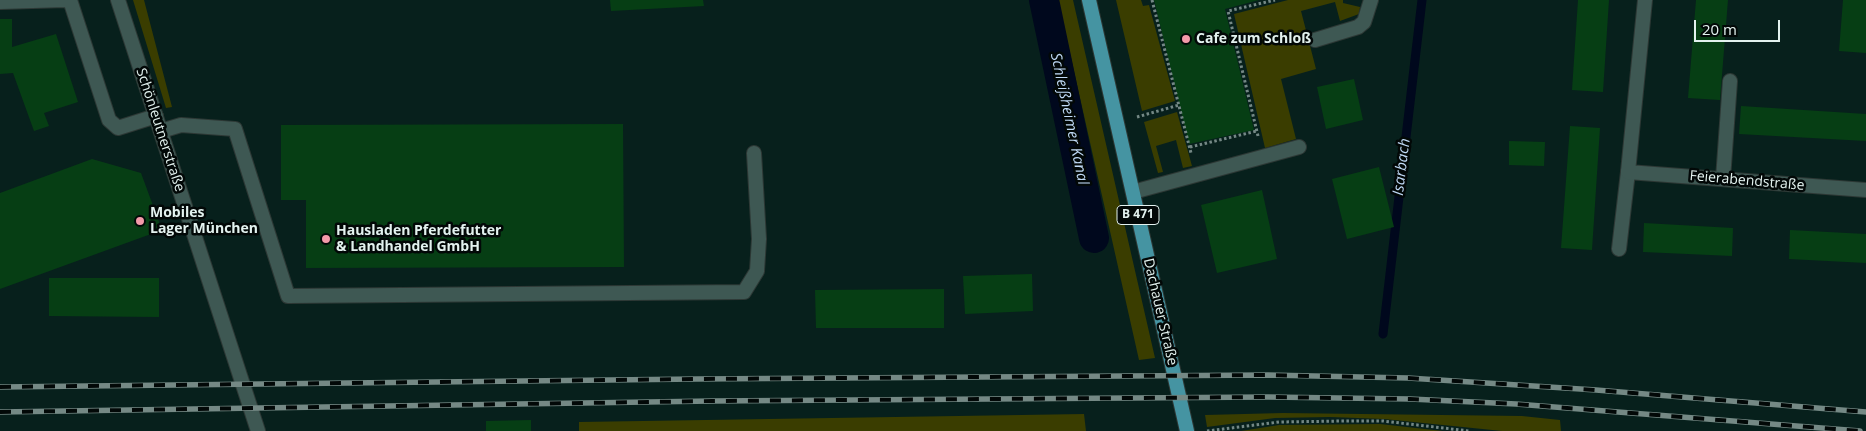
<!DOCTYPE html>
<html>
<head>
<meta charset="utf-8">
<style>
	body { margin:0 }
	#map { position:relative; width:1866px; height:431px; overflow:hidden; background:#07201c; font-family:"Open Sans",sans-serif }
	canvas { display:block }
	.scale { position:absolute; left:1694px; top:20px; width:86px; height:22px; box-sizing:border-box; border:2px solid #e3f2ef; border-top:0; padding-left:6px; font-size:15px; line-height:18px; white-space:nowrap; color:#e3f2ef; -webkit-text-stroke:4px #020807; paint-order:stroke }
</style>
</head>
<body>
<div id="map">
<canvas width="1866" height="431"></canvas>
<div class="scale">20 m</div>
</div>
<script>
const ctx = document.querySelector('canvas').getContext('2d');
ctx.lineJoin = 'round';
function fill(path, color) { ctx.fillStyle = color; ctx.fill(path, 'evenodd'); }
function strokePath(path, color, width, dash) { ctx.strokeStyle = color; ctx.lineWidth = width; ctx.lineCap = dash ? 'butt' : 'round'; ctx.setLineDash(dash || []); ctx.stroke(path); }
function drawText(font, color, halo, rows, align = 'center') {
  ctx.font = font + ' "Open Sans",sans-serif'; ctx.lineWidth = 5; ctx.setLineDash([]); ctx.textBaseline = 'middle'; ctx.strokeStyle = halo; ctx.fillStyle = color; for (const [text, x, y, turn = 0] of rows) {
    ctx.save(); ctx.translate(x, y); ctx.rotate((+turn || 0) * Math.PI / 180); ctx.textAlign = isNaN(turn) ? turn : align; if (halo) ctx.strokeText(text, 0, 0); ctx.fillText(text, 0, 0); ctx.restore();
  }
}
const green = new Path2D(`
	M133 0H144L172 107 166 108Z
	M1058 0H1073L1155 358 1139 360Z
	M1116 0H1141L1143 6 1149 5 1175 101 1142 111Z
	M1288 0H1343V3L1360 7 1359 14 1340 21 1335 2 1301 11 1316 69 1281 79 1296 139 1265 148 1234 14Z
	M1177 112 1192 166 1183 168 1176 140 1156 146 1163 172 1158 173 1144 122Z
	M1283 413 1522 416 1560 420 1561 431H1502L1384 419 1330 417 1275 418 1207 427 1205 415Z
	M1084 414 1086 431H579V422Z
	M1380 424 1443 431H1241L1279 425Z`);
const stream = new Path2D(`
	M1383 334 1422 0`);
const canal = new Path2D(`
	M1044 0 1094 238`);
const building = new Path2D(`
	M610 0H703L704 6 611 11Z
	M1154 0H1259L1225 9 1254 130 1189 144Z
	M1578 0H1609L1603 92 1572 90Z
	M1696 0H1728L1720 100 1688 98Z
	M1843 0H1866V53L1839 51Z
	M0 19H12V47L56 34 78 102 44 113 49 126 34 131 13 73 0 74Z
	M1354 79 1363 120 1326 129 1317 87Z
	M1741 106 1866 114V141L1739 134Z
	M623 124 624 267 306 268V200H281V125Z
	M1570 126 1600 128 1592 250 1561 248Z
	M1509 141 1545 142 1544 166 1509 165Z
	M92 159 141 173 162 230 0 289V193Z
	M1379 167 1394 227 1347 239 1332 179Z
	M1262 190 1277 259 1217 273 1201 205Z
	M1644 223 1733 228 1732 256 1643 252Z
	M1790 230 1866 234V263L1789 259Z
	M1032 274 1033 311 965 314 963 276Z
	M49 278H159V317L49 316Z
	M944 289V328H816L815 290Z
	M531 420V431H486V421Z`);
const path = new Path2D(`
	M1152 0 1191 153
	M1137 117 1179 105
	M1258 136 1228 11 1275 0
	M1190 147 1257 131
	M1207 431 1279 422 1343 421H1383L1469 431`);
const service = new Path2D(`
	M70 0 109 120 118 128 156 116
	M0 2 65 0
	M1315 40 1358 27 1364 22 1371 0
	M161 131 181 125 235 129 288 296 744 292 757 271 759 239 754 153
	M1723 179 1730 81
	M1619 249 1628 172`);
const minor = new Path2D(`
	M118 0 258 431
	M1645 0 1628 172 1866 190
	M1133 192 1299 147`);
const primary = new Path2D(`
	M1089 0 1187 431`);
const rail = new Path2D(`
	M0 387 697 379 1268 375 1408 378 1596 390 1866 412
	M0 412 712 401 1268 397 1410 399 1516 404 1860 431`);
const markers = [
	[1186,39,5,"#f39aa9"],
	[140,221,5,"#f39aa9"],
	[326,239,5,"#f39aa9"]
];
const shields = [
	[1138,215,42]
];
const shieldNames = [
	["B 471",1138,215]
];
const poiNames = [
	["Cafe zum Schloß",1196,39],
	["Mobiles",150,213],
	["Lager München",150,229],
	["Hausladen Pferdefutter",336,231],
	["& Landhandel GmbH",336,247]
];
const streetNames = [
	["Schönleutnerstraße",160,130,72],
	["Feierabendstraße",1747,181,5],
	["Dachauer Straße",1160,312,77]
];
const waterNames = [
	["Schleißheimer Kanal",1069,119,78],
	["Isarbach",1402,167,-83]
];
fill(green, '#3a3d00');
strokePath(stream, '#00081d', 9);
strokePath(canal, '#00081d', 30);
fill(building, '#063e14');
strokePath(service, '#2d3835', 16);
strokePath(minor, '#2d3835', 16);
strokePath(primary, '#2d3835', 16);
strokePath(path, '#748885', 3, [2.5, 2.5]);
strokePath(service, '#3e5853', 14);
strokePath(minor, '#3e5853', 14);
strokePath(primary, '#4594a2', 14);
strokePath(rail, '#758985', 5.5);
strokePath(rail, '#020807', 4, [11]);
for (const [x, y, r, color] of markers) { const dot = new Path2D(); dot.arc(x, y, r, 0, 2 * Math.PI); ctx.fillStyle = color; ctx.fill(dot); strokePath(dot, '#020807', 2); }
for (const [x, y, w] of shields) { const box = new Path2D(); box.roundRect(x - w / 2, y - 9.5, w, 19, 4); ctx.fillStyle = '#020807'; ctx.fill(box); strokePath(box, '#e3f2ef', 1); }
drawText('bold 12px', '#e3f2ef', null, shieldNames);
drawText('bold 14px', '#e3f2ef', '#020807', poiNames, 'left');
drawText('14px', '#e3f2ef', '#020807', streetNames);
drawText('italic 15px', '#c0daf6', '#020807', waterNames);
</script>
</body>
</html>
